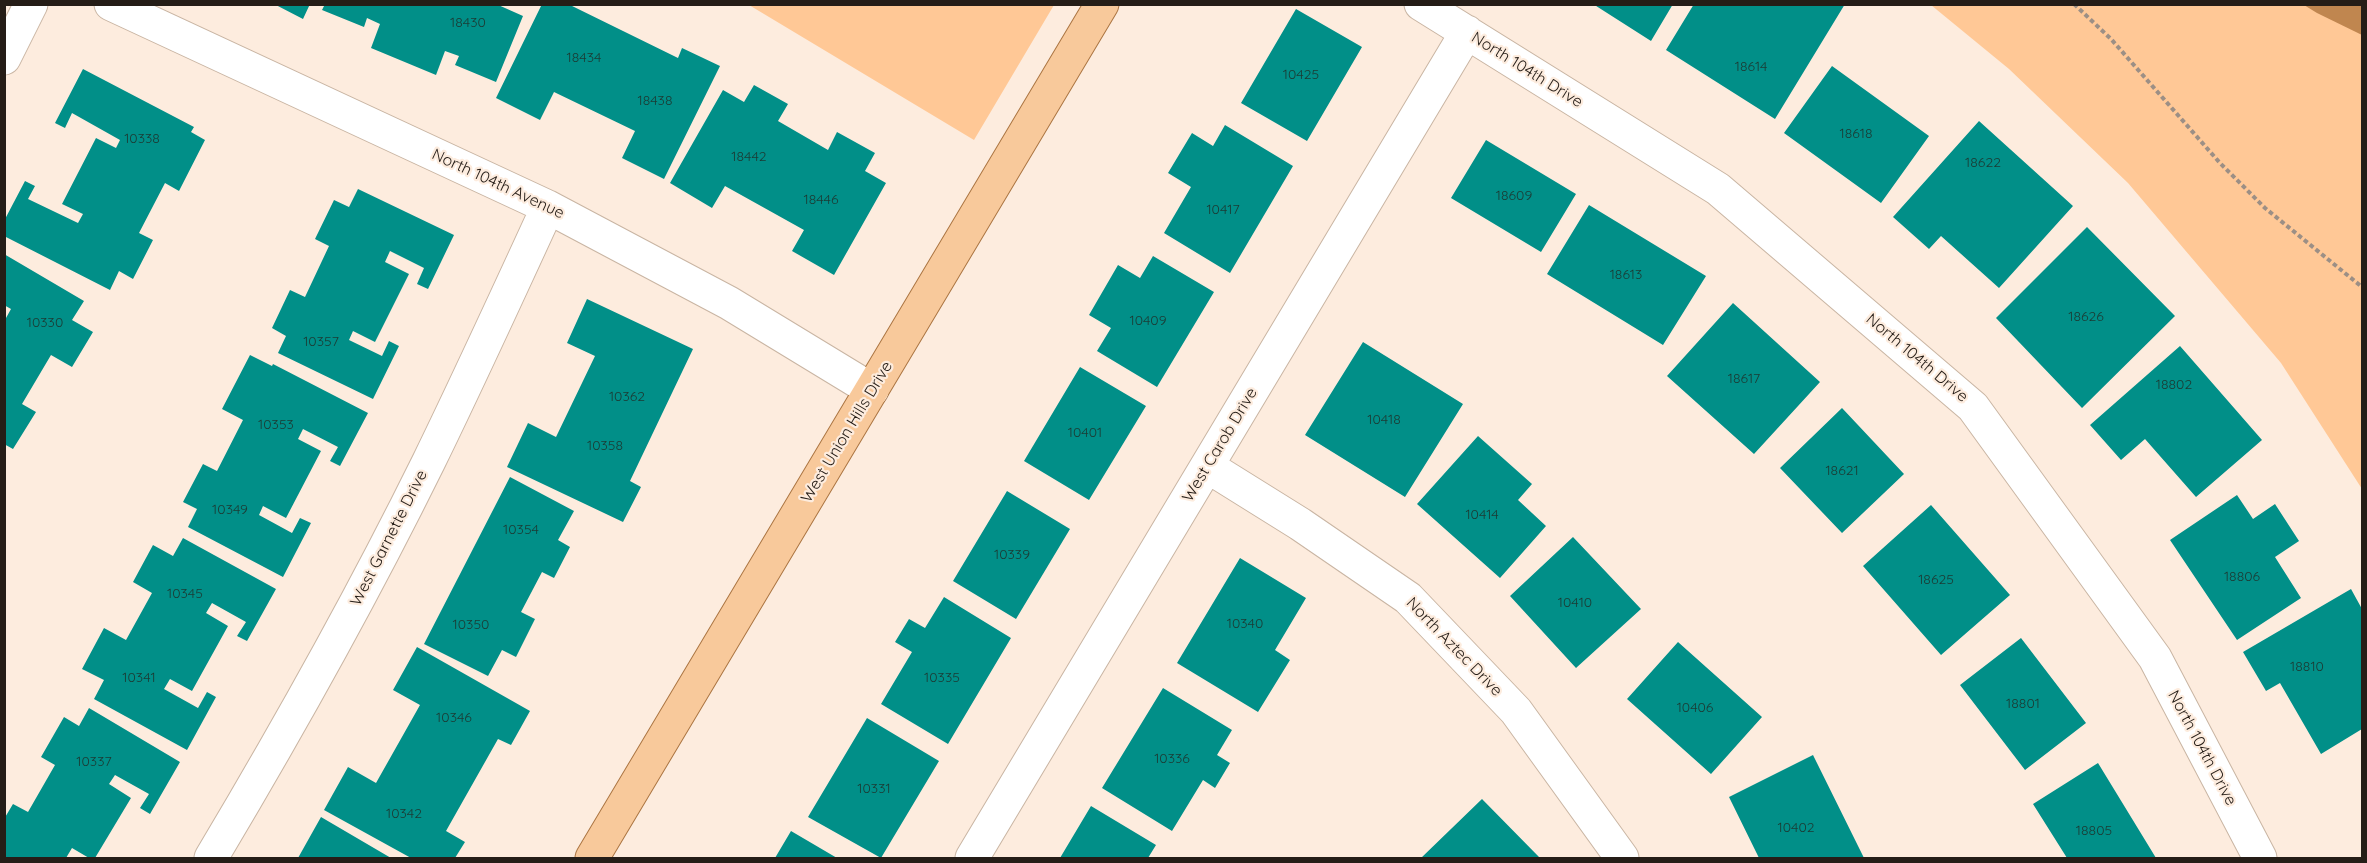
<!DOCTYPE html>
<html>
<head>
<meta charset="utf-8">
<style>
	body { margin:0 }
	#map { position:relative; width:2367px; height:863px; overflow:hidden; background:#fdecde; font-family:Quicksand,sans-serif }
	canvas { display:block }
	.frame { position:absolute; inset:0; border:6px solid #251d17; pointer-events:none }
</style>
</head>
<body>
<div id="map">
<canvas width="2367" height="863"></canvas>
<div class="frame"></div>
</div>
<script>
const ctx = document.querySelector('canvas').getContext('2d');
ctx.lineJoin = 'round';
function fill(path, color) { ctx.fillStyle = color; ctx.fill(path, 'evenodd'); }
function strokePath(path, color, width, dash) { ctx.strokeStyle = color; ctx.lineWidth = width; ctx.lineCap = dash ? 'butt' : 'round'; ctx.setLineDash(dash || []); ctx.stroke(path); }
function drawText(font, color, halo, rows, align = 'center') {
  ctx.font = font + ' Quicksand,sans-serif'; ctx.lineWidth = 4.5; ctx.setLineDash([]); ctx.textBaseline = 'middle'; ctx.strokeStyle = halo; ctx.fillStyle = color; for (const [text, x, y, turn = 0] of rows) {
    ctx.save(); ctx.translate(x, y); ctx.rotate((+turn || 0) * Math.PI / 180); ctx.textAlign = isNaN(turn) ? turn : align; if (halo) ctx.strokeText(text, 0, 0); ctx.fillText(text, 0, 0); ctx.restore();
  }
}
const green = new Path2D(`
	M749 5H1054L974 140Z
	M1931 5H2362V489L2281 363 2128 183 2009 69Z`);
const water = new Path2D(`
	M2304 5H2362V35L2317 13Z`);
const building = new Path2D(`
	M274 4H310L303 19Z
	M325 4H496L523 16 496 82 455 65 459 56 445 51 436 75 371 48 380 24 367 18 364 27 322 10Z
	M542 4H568L678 58 682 48 720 66 664 179 622 158 635 131 554 92 540 120 496 98Z
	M1593 4H1673L1651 41Z
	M1694 4H1845L1775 119 1666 50Z
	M1296 9 1362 47 1307 141 1241 103Z
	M1832 66 1929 136 1881 203 1784 133Z
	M83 69 194 127 191 132 205 140 179 191 165 183 139 233 153 240 133 279 119 271 110 290 4 236V221L25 181 35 186 28 199 78 223 83 214 62 204 96 138 116 148 120 140 72 113 65 128 55 123Z
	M754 85 788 104 778 121 828 150 837 132 875 153 865 171 886 183 834 275 792 251 804 230 725 186 712 208 670 183 723 90 744 102Z
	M1979 121 2073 206 1999 288 1941 236 1929 249 1893 217Z
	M1225 125 1293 166 1230 273 1164 233 1191 187 1168 173 1192 133 1213 146Z
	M1486 140 1576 194 1541 252 1451 198Z
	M358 189 454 235 428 289 417 284 424 268 390 251 385 262 409 274 375 342 353 331 349 340 382 356 389 341 399 346 373 399 278 353 286 336 272 328 290 290 305 297 329 246 315 239 334 200 349 207Z
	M1589 205 1706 276 1663 345 1547 274Z
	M2087 227 2175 316 2082 408 1996 318Z
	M4 254 84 301 72 320 93 332 72 367 51 355 22 404 36 412 13 449 4 444V317L6 318 11 309 4 305Z
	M1153 256 1214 292 1157 387 1097 351 1111 328 1089 315 1118 265 1140 278Z
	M587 299 693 349 630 481 641 487 623 522 507 467 528 423 556 437 595 356 567 343Z
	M1733 303 1820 382 1754 454 1667 376Z
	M1363 342 1463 404 1405 497 1305 435Z
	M2180 346 2262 440 2196 497 2145 439 2121 460 2090 425Z
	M250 355 272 366 273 364 368 413 340 466 330 461 338 447 303 429 298 439 321 451 286 518 263 506 259 515 292 533 300 518 311 523 283 577 188 527 197 509 183 502 203 464 217 471 243 420 222 409Z
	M1080 367 1146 406 1089 500 1024 461Z
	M1842 408 1904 474 1842 533 1780 468Z
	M1478 436 1532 484 1518 500 1546 526 1500 578 1417 504Z
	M510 477 574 511 558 540 570 547 554 578 542 572 521 612 535 619 516 657 502 650 488 676 424 644Z
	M1007 491 1070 529 1016 619 953 581Z
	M2237 495 2253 519 2275 504 2299 541 2275 557 2301 598 2237 640 2170 540Z
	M1931 505 2010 595 1941 655 1863 566Z
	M1573 537 1641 609 1576 668 1510 596Z
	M183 538 276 589 247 641 237 636 246 622 212 603 206 613 228 626 192 691 170 679 164 689 198 708 207 692 216 697 187 750 94 699 104 680 82 669 104 628 126 640 152 593 133 582 153 545 173 556Z
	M1240 558 1306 598 1275 650 1290 660 1258 712 1177 663Z
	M2351 589 2362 609V729L2321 754 2280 683 2266 691 2243 652Z
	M944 597 1011 638 948 744 881 704 912 652 895 642 909 619 925 628Z
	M2021 638 2086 723 2025 770 1960 685Z
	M1678 642 1762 717 1711 774 1627 699Z
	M417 647 530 711 511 745 498 739 446 831 465 842 455 858H411L324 810 348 767 376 783 420 705 393 690Z
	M1163 688 1232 730 1217 755 1230 763 1215 788 1203 780 1172 831 1102 788Z
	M89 708 180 762 150 814 140 808 149 794 115 775 109 784 131 798 95 858H89L72 848 66 858H4V819L13 804 28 812 55 765 41 757 64 717 79 726Z
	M867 718 939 761 881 858 808 817Z
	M1813 755 1864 858H1759L1729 797Z
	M2098 763 2156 858H2067L2033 804Z
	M1482 799 1539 857 1537 858H1421Z
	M1091 806 1156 845 1148 858H1060Z
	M321 817 391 858H298Z
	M791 831 837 858H775Z`);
const path = new Path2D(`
	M2074 4 2111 39 2220 163 2265 208 2362 287`);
const minor = new Path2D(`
	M111 4 548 207 729 303 872 390
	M1421 4 1718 189 1973 407 2155 658 2260 858
	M4 58 31 4
	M1207 466 1300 524 1408 598 1516 711 1622 858
	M211 858C288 729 362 597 429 461 470 377 509 292 548 207
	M972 858 1467 32`);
const major = new Path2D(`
	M592 858 1102 4`);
const numberNames = [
	["18430",468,23],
	["18434",584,58],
	["18614",1751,67],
	["10425",1301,75],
	["18438",655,101],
	["18618",1856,134],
	["10338",142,139],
	["18442",749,157],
	["18622",1983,163],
	["18609",1514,196],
	["18446",821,200],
	["10417",1223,210],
	["18613",1626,275],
	["18626",2086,317],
	["10409",1148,321],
	["10330",45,323],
	["10357",321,342],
	["18617",1744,379],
	["18802",2174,385],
	["10362",627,397],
	["10418",1384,420],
	["10353",276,425],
	["10401",1085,433],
	["10358",605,446],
	["18621",1842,471],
	["10349",230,510],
	["10414",1482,515],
	["10354",521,530],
	["10339",1012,555],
	["18806",2242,577],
	["18625",1936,580],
	["10345",185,594],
	["10410",1575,603],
	["10340",1245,624],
	["10350",471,625],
	["18810",2307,667],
	["10341",139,678],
	["10335",942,678],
	["18801",2023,704],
	["10406",1695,708],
	["10346",454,718],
	["10336",1172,759],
	["10337",94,762],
	["10331",874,789],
	["10342",404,814],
	["10402",1796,828],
	["18805",2094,831]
];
const streetNames = [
	["North 104th Drive",1527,70,32],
	["North 104th Avenue",498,184,25],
	["North 104th Drive",1917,358,40],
	["West Union Hills Drive",847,432,-59],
	["West Carob Drive",1220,445,-59],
	["West Garnette Drive",389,538,-63],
	["North Aztec Drive",1454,647,46],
	["North 104th Drive",2202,748,62]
];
fill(green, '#ffc896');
fill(water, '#c0864f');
fill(building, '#018f88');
strokePath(minor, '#c9b5a3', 35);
strokePath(major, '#ab7542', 35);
strokePath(path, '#9c8f85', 4, [4.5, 3]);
strokePath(minor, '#fff', 33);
strokePath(major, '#f8c99b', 33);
drawText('14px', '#1c3a33', null, numberNames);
drawText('16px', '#251d17', '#fdecde', streetNames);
</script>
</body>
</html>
